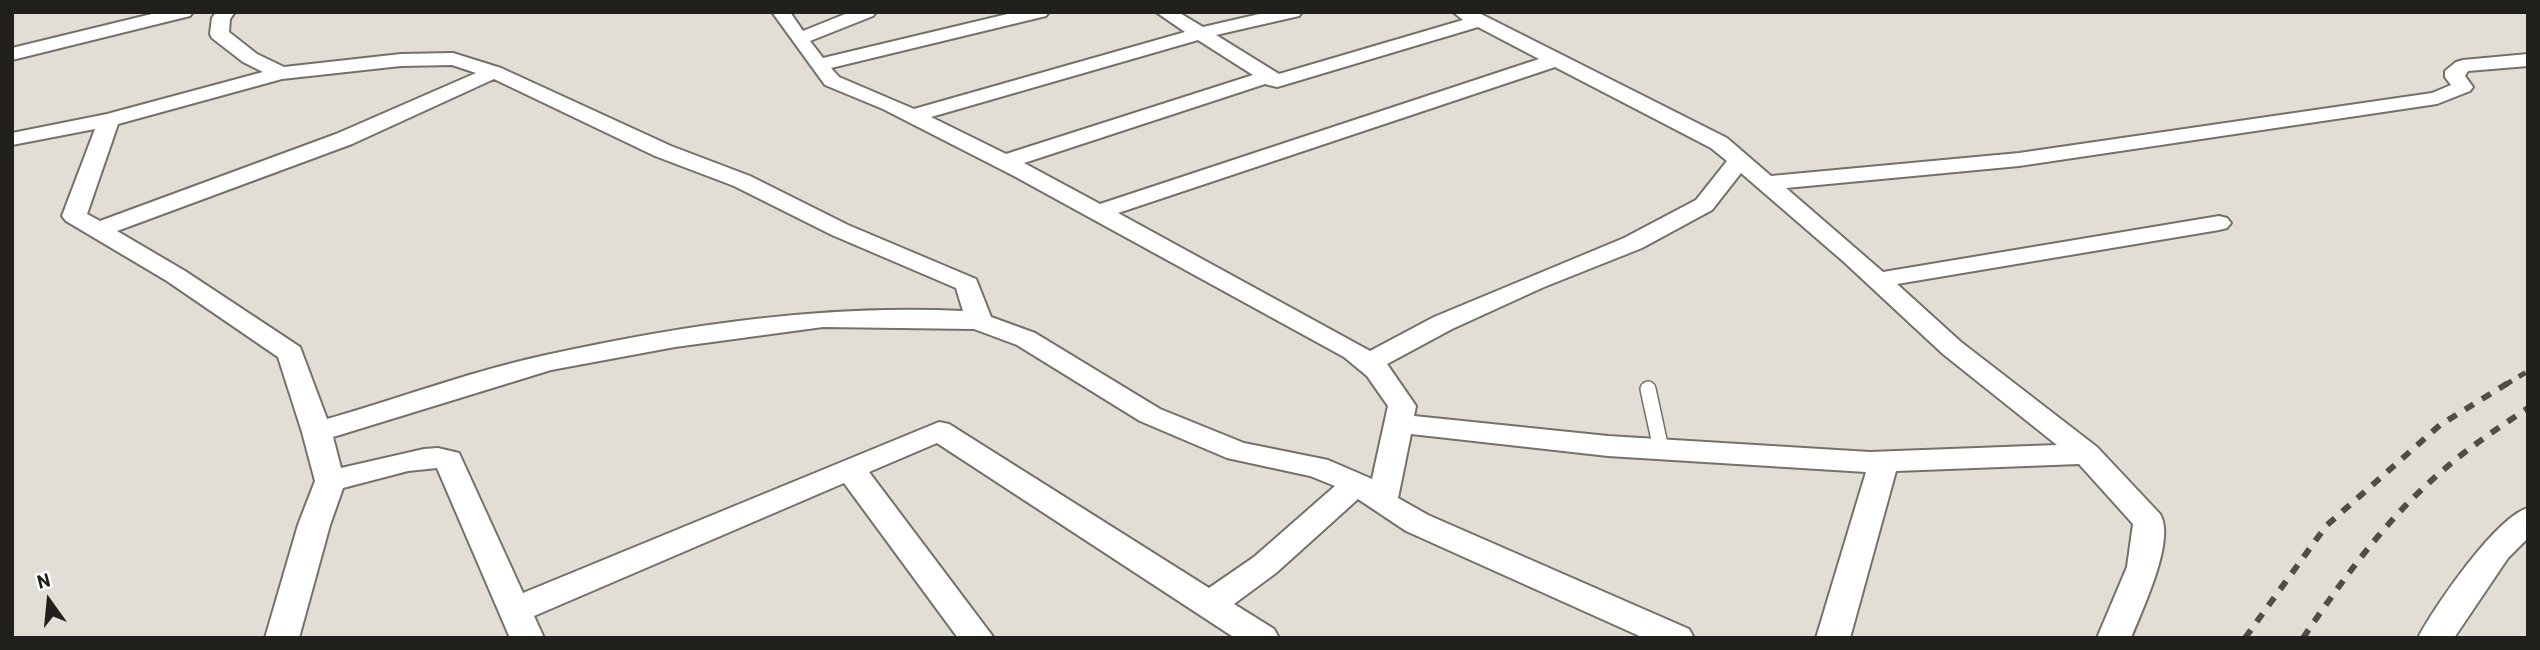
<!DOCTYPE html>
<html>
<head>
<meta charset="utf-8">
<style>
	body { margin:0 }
	#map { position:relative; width:2540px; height:650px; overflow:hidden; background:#e3ded5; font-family:Barlow,sans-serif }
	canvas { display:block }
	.frame { position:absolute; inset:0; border:14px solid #21201c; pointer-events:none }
	.north { position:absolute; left:14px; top:566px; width:70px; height:70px; -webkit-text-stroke:5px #fff; paint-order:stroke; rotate:345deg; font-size:19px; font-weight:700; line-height:28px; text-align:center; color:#21201c }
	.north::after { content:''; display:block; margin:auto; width:24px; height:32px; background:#21201c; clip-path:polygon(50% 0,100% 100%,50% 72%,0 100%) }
</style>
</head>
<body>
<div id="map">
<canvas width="2540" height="650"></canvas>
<div class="frame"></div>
<div class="north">N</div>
</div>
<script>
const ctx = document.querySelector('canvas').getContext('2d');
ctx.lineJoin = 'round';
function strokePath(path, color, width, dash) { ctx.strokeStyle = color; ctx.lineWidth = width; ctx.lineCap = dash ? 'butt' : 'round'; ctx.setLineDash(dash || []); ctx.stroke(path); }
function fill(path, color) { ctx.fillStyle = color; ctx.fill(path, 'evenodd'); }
const lane = new Path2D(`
	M1648 389 1661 449`);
const street = new Path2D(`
	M160 12H193L190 16 12 60V48Z
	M216 12H235L230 19 229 32 257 54 284 67 401 54 453 53 501 68 671 146 750 176 848 225 976 279 991 317 1035 333 1160 409 1244 443 1328 460 1372 479 1388 406 1367 376 1344 357 1014 176 883 109 825 85 772 12H790L803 31 850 12H876L873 16 810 41 823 58 1016 12H1049L1046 16 831 68 839 77 914 109 1185 32 1156 12H1178L1203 27 1268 12H1302L1299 16 1216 35 1279 74 1463 20 1453 12H1477L1727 138 1771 176 2019 153 2432 93 2451 85 2445 77V71L2456 62 2463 60 2528 54V66L2468 71 2465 76 2473 87 2470 91 2437 104 2019 166 1786 188 1883 272 2219 216 2227 218 2231 223 2227 228 2219 230 1897 284 1961 342 2097 447 2160 514C2176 540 2142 610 2131 638H2097L2127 567 2133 524 2079 464 1896 471 1850 638H1816L1866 472 1608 456 1411 434 1398 498 1428 515 1689 629 1694 638H1644L1406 531 1358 499 1276 573 1234 604 1274 629 1279 638H1235L937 443 869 472 994 638H958L844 483 534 616 544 638H510L437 468 408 471 343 488 330 525 299 638H265L298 525 315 481 302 432 278 357 167 281 66 221 62 216 95 129 12 145V133L107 114 263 72 243 62 212 38 210 34 212 18ZM1478 27 1539 59 1100 204 1024 163 1265 84 1277 87 1284 85ZM1198 40 1253 75 1006 154 931 117ZM452 65 476 73 336 134 100 221 87 214 118 124 282 79 401 66ZM1555 67 1711 148 1727 161 1696 200 1624 238 1434 317 1370 351 1118 213ZM494 79 655 156 734 186 832 235 956 288 963 311C824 304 682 325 546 355 472 371 400 398 327 419L300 347 185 271 117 231 352 144ZM1741 173 1844 262 1943 354 2057 445 1870 452 1608 436 1414 416 1416 406 1387 364 1452 329 1544 287 1642 248 1712 210ZM823 327 974 329 1017 345 1140 421 1227 458 1310 476 1335 486 1254 557 1209 588 949 424 939 422 523 593 459 453 438 448 424 449 341 468 333 437 551 370 675 347Z
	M2528 508V538L2508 558 2454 638H2418C2434 607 2496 517 2528 508Z`);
const railFar1 = new Path2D(`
	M2505 385 2528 371`);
const rail = new Path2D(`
	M2245 638 2326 526 2440 425 2508 383
	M2303 638C2343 579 2386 519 2441 472 2468 448 2498 428 2528 408`);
strokePath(lane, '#757168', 18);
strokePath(street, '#757168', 4);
strokePath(lane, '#fff', 15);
fill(street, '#fff');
strokePath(railFar1, '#4f4d47', 5, [8, 8]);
strokePath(rail, '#4f4d47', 6, [10, 10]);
</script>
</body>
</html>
